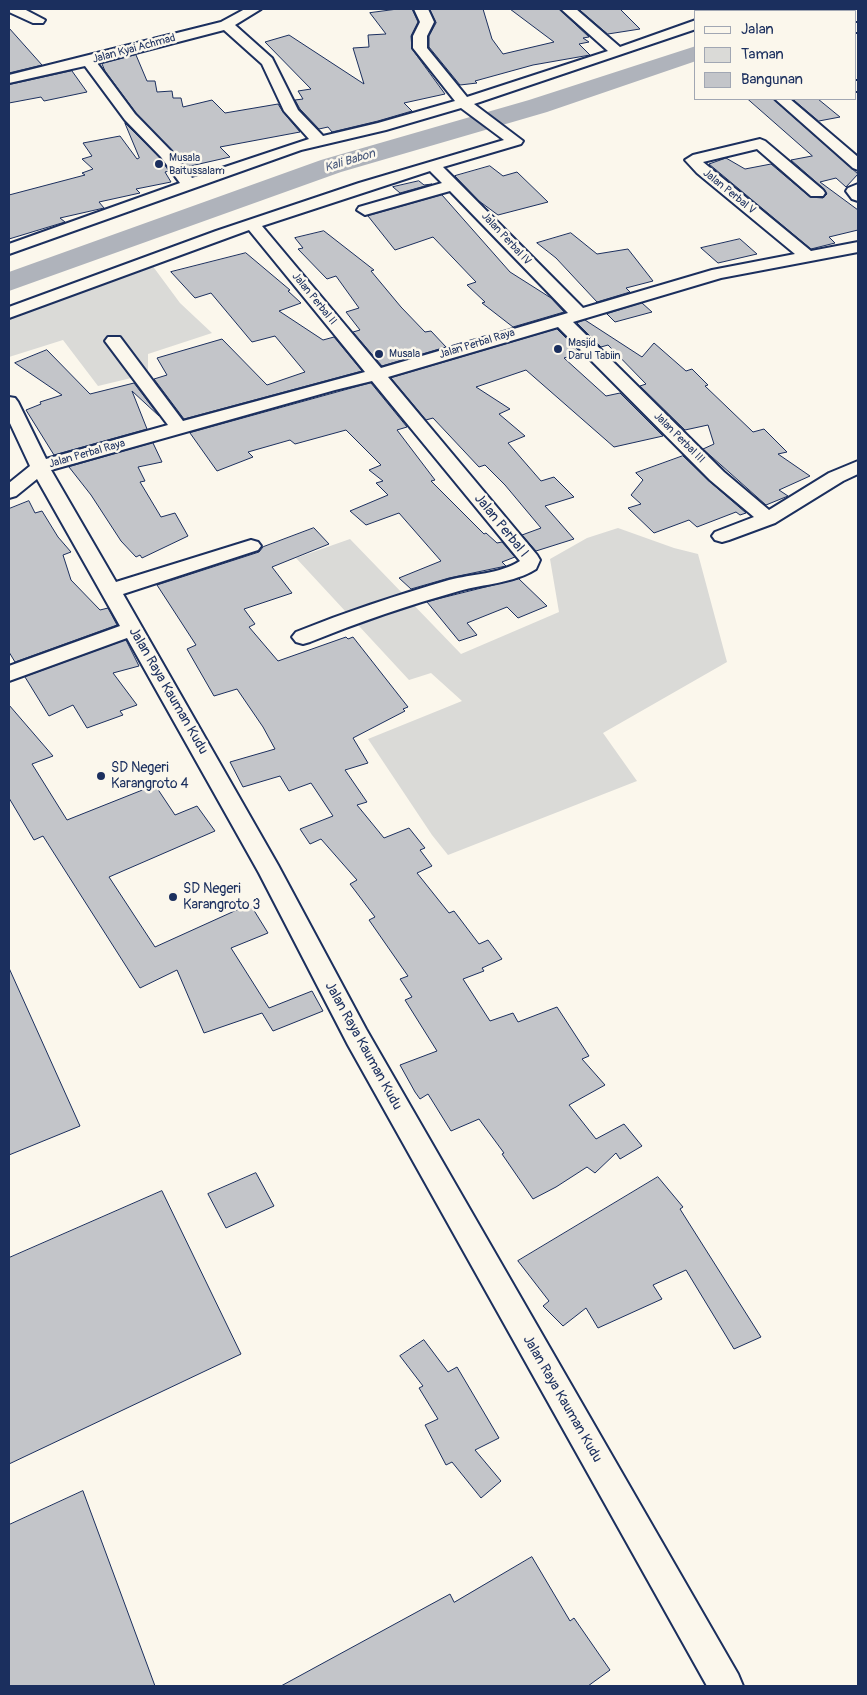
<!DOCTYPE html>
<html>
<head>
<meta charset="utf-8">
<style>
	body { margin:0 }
	#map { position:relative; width:867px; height:1695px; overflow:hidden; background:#fbf7ec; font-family:Pangolin,sans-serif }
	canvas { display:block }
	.frame { position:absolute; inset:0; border:10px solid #1b2f5e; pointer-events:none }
	.legend { position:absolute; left:694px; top:10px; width:162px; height:90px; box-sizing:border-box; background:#fbf7ec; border:1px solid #a1a7b3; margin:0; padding:6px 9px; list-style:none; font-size:15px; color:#1b2f5e }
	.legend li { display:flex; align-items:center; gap:10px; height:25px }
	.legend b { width:25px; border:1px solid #a1a7b3 }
</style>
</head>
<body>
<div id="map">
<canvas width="867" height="1695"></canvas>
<div class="frame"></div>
<ul class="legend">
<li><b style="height:6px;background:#fbf7ec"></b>Jalan</li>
<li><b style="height:14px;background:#dadad7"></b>Taman</li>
<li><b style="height:14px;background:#c3c5c9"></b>Bangunan</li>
</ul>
</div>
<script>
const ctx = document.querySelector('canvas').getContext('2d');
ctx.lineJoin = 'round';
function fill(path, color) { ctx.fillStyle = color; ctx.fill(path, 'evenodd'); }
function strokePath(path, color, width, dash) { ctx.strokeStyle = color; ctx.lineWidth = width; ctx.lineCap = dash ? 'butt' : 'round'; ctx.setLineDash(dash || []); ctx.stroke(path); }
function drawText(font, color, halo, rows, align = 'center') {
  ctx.font = font + ' Pangolin,sans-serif'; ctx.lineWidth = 5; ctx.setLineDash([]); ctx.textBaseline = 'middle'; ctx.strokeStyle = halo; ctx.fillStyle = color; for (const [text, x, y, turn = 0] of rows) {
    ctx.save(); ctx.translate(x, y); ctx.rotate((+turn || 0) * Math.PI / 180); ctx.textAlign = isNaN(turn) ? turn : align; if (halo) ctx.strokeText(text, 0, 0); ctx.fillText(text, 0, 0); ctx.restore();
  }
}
const green = new Path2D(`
	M146 257 180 303 212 333 148 354V374L98 386 63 340 9 357V310Z
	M618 528 674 548 698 554 727 662 603 733 637 781 448 855 432 835 368 739 462 701 431 673 409 680 296 558 350 539 461 654 559 612 550 559 587 538Z`);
const river = new Path2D(`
	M777 9H803L801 11H775Z
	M696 46V61L547 112 341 172 9 291V272L321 160 529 100Z`);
const building = new Path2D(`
	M398 9H412L418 22 411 36 412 49 445 94 404 103 412 111 378 121 332 132 328 127 319 129 300 109 295 100 303 99 298 91 311 89 265 42 289 35 364 84 353 48 369 47 368 35 386 34 370 13Z
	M430 9H483L492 39 503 54 554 42 510 9H559L589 37 583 38 589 42 579 44 590 55 533 65 475 81 477 83 460 85 429 47V36L436 23Z
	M579 9H620L640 29 608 34Z
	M9 28 42 65 9 73Z
	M136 55 147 81H155L157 92 172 91 173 98H181L183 107 212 100 225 113 278 104 283 112 300 132 220 147 230 157 186 167 136 113 105 71 102 64Z
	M72 71 87 92 44 101 41 97 9 103V85Z
	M748 99H773L858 174 846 187 836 178 820 182 858 210V230L829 237 835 243 811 249 709 164 726 158 745 169 771 164 810 197 823 198 827 194 824 189 791 160 812 156Z
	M793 99H818L840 117 819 121Z
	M125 123 160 158 169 171 165 172 171 182 136 189 140 193 99 202 104 208 60 218 65 222 9 239V195L85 175 82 173 93 169 82 159 92 156 83 143 120 136 137 159 139 158Z
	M490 166 503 176 517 172 548 202 498 215 479 201 455 176Z
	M419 181 424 185 432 184 400 193 393 187Z
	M442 195 510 272 551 298 564 312 513 327 482 303 485 302 467 285 476 282 433 237 395 250 368 216Z
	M324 231 374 270 371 271 401 307 425 332 431 331 446 347 382 366 353 332 360 330 346 312 359 308 336 276 327 279 298 249 303 248 295 238Z
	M571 233 597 254 628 249 653 281 626 288 630 292 597 302 556 258 537 243Z
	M740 239 757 254 718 263 701 248Z
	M246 253 290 290 288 291 301 303 279 311 323 340 334 337 362 371 184 419 154 379 167 375 157 358 222 339 267 385 305 372 275 336 252 342 211 293 195 298 171 272Z
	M642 303 652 312 615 322 607 314Z
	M585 320 642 357 654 343 686 371 692 369 708 385 705 386 753 432 764 429 787 452 778 454 810 476 779 490 788 496 766 505 703 449 714 444 708 425 685 430 640 386 646 384 608 345 601 347 577 323Z
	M557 329 581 353 564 358 606 396 620 393 663 436 614 447 526 370 476 387 510 409 499 414 525 436 508 443 541 481 554 477 574 497 545 506 574 539 536 551 522 535 541 528 505 485 485 465 479 467 433 418 426 420 391 378Z
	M47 350 90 394 134 383 159 416 132 391 147 429 54 455 26 410 41 404 40 402 62 395 15 363Z
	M371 383 407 427 397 430 435 480 431 481 484 534 486 533 497 543 502 542 515 557 502 562 506 566 449 578 411 589 399 578 441 561 399 513 366 525 350 511 388 495 376 483 383 481 369 470 381 465 346 430 295 444 290 440 248 452 253 457 217 471 190 433Z
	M153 443 162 462 138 467 145 481 140 482 161 517 175 513 188 536 142 558 140 555 136 557 121 541 91 495 69 467Z
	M683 456 709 481 746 513 740 515 736 512 697 527 689 520 654 533 628 508 641 504 631 495 643 480 636 473Z
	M29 501 35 513 42 511 58 537 71 552 63 555 71 580 100 610 108 608 117 625 15 662 9 652V509Z
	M314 528 329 544 272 567 292 593 244 609 255 624 249 627 278 661 346 637 348 639 353 637 408 707 403 709 405 711 353 738 368 763 345 770 367 802 357 805 384 838 409 828 425 848 420 850 432 866 417 873 449 913 454 911 479 944 488 940 502 959 482 968 484 971 463 979 490 1021 513 1013 518 1022 557 1007 589 1056 582 1059 605 1085 569 1105 596 1139 624 1124 642 1146 620 1159 616 1153 595 1173 587 1167 556 1187 533 1199 502 1154 504 1153 479 1119 451 1131 428 1094 420 1099 415 1092 400 1065 437 1051 405 1000 412 997 400 979 408 976 369 920 375 917 350 884 357 880 321 839 310 844 300 829 333 816 311 783 289 791 280 776 243 787 230 762 275 749 263 727 237 689 214 696 187 649 196 645 157 585 259 552 263 547Z
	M519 579 547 606 518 618 507 607 467 623 477 635 459 641 427 602Z
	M126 640 139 666 113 673 137 705 120 711 123 715 87 728 73 705 49 716 25 677Z
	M9 705 53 756 32 764 67 820 155 785 175 815 197 806 215 831 109 877 155 947 250 904 268 933 231 948 269 1008 312 991 323 1011 273 1031 262 1013 204 1033 177 970 140 988 43 836 34 840 9 798Z
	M9 968 80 1126 9 1155Z
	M256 1173 274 1206 226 1228 208 1194Z
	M658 1177 683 1207 680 1209 761 1337 734 1349 686 1270 653 1285 662 1299 598 1328 586 1308 563 1326 543 1306 549 1301 518 1261Z
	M162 1191 241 1354 9 1464V1258Z
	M424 1340 448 1372 457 1367 499 1438 475 1450 501 1481 481 1498 452 1462 446 1465 425 1425 438 1419 419 1388 423 1386 400 1356Z
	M83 1491 155 1686H9V1525Z
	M532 1557 570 1621 574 1618 610 1670 588 1686H281L450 1594 454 1602Z`);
const minor = new Path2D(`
	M9 9H24L45 20 43 23H33L9 12Z
	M245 9H261L235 25 272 58 298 110 323 136 378 123 455 101 413 48V36L420 22 414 9H428L434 22 427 36V48L467 97 608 51 561 9H576L620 47 696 20V29L474 104 523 141 521 144 443 167 583 308 712 270 795 254 697 173 685 160 693 155 760 139 765 141 823 190 825 193 823 196H811L757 149 703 162 811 251 858 242V252L721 278 573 322 724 472 769 510 829 473 858 461V474L843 481 775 523 729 540 722 542 715 540 712 536 715 532 754 517 710 480 558 327 388 377 537 555 540 560 536 569C514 583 484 584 459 591 409 605 359 622 310 642L303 644 296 642 292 637 296 632C346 612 397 595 449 580 471 574 501 574 520 561L372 381 335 390 51 470 116 582 251 540 258 542 261 546 258 550 123 594 278 865 366 1029 738 1674 743 1686H707L348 1045 259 873 127 638 9 681V666L120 626 37 479 16 496 9 498V483L30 466 9 421V397L15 398 18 402 46 459 168 425 105 341 108 337H120L183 421 365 372 249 230 9 318V307L216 231 359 183 504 140 461 108 386 130 301 150 9 254V244L180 183 161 157 125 120 85 66 9 83V75L221 22ZM224 30 262 64 284 111 309 139 192 178 171 151 135 114 97 63ZM430 171 442 183 359 207 357 210 365 215 450 191 568 313 381 368 262 226Z
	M723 9H741L739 11H721Z
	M856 23H858V32H856Z
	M856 81H858V91H856Z
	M775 99H790L858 157V170L853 168Z
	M858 184V201L852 199 846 191 848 188Z`);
const markers = [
	[159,164,5,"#1b2f5e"],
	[558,349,5,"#1b2f5e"],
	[379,354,5,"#1b2f5e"],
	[101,776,5,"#1b2f5e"],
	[173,897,5,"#1b2f5e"]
];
const farStreetnames = [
	["Jalan Kyai Achmad",134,49,-15],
	["Jalan Perbal V",729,192,39],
	["Jalan Perbal IV",506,239,47],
	["Jalan Perbal II",314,299,51],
	["Jalan Perbal Raya",477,344,-17],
	["Jalan Perbal III",679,438,45],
	["Jalan Perbal Raya",87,454,-16]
];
const farPoinames = [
	["Musala",169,158],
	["Baitussalam",169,171],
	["Masjid",568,343],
	["Darul Tabiin",568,356],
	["Musala",389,354]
];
const farWaternames = [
	["Kali Babon",350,161,-17]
];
const streetNames = [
	["Jalan Perbal I",501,526,51],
	["Jalan Raya Kauman Kudu",168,691,60],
	["Jalan Raya Kauman Kudu",363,1046,61],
	["Jalan Raya Kauman Kudu",562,1399,60]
];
const poiNames = [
	["SD Negeri",111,768],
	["Karangroto 4",111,784],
	["SD Negeri",183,889],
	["Karangroto 3",183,905]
];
fill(green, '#dadad7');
fill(river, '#afb3bb');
fill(building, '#c3c5c9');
strokePath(building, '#1b2f5e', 1);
strokePath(minor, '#1b2f5e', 4);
fill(minor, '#fbf7ec');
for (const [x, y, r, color] of markers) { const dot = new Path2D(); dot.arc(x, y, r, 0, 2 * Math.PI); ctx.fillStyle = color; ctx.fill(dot); strokePath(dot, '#fbf7ec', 2); }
drawText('11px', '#1b2f5e', '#fbf7ec', farStreetnames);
drawText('11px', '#1b2f5e', '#fbf7ec', farPoinames, 'left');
drawText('italic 12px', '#47577a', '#fbf7ec', farWaternames);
drawText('14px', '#1b2f5e', '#fbf7ec', streetNames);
drawText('14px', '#1b2f5e', '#fbf7ec', poiNames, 'left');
</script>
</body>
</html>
